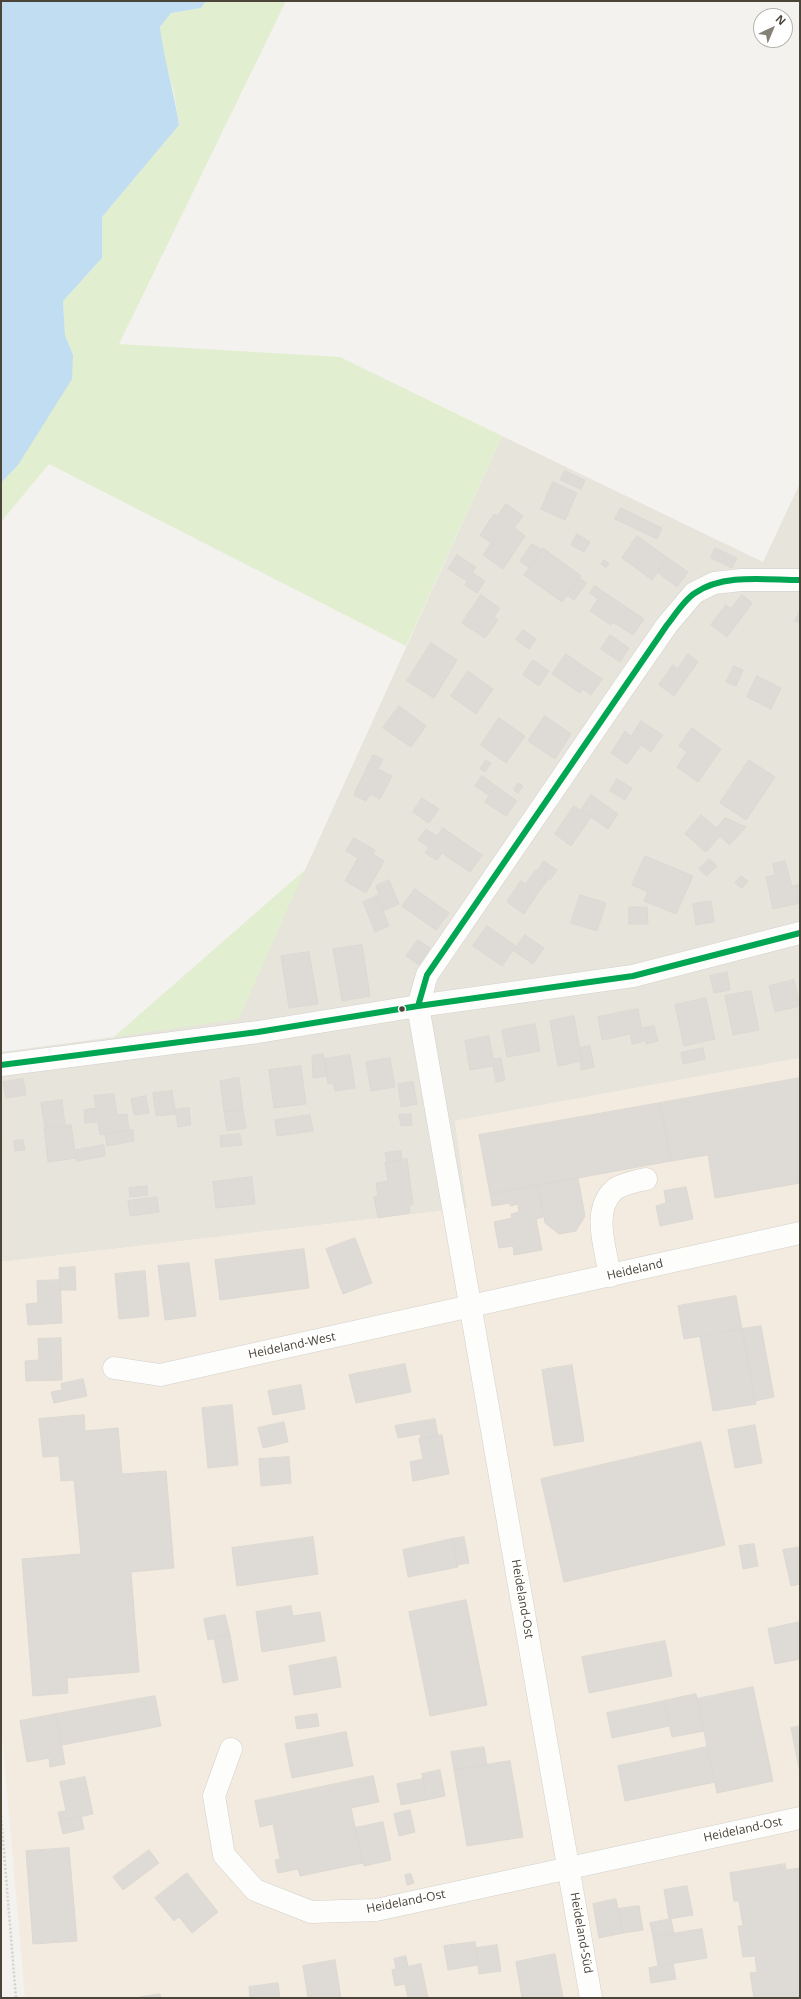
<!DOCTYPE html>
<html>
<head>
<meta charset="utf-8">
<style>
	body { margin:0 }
	#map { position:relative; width:801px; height:1999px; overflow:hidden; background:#f4f2ee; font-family:"Open Sans",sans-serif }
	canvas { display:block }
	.frame { position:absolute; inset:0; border:2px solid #4b4439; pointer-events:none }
	.north { position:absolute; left:753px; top:8px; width:40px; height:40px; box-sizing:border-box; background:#fff; border:1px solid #b7b4b0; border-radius:50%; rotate:44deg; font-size:11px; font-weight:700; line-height:16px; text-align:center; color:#4b4439 }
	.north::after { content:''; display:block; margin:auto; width:14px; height:18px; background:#868178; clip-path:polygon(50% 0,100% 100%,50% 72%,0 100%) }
</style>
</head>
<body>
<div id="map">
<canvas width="801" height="1999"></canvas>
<div class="frame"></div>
<div class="north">N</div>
</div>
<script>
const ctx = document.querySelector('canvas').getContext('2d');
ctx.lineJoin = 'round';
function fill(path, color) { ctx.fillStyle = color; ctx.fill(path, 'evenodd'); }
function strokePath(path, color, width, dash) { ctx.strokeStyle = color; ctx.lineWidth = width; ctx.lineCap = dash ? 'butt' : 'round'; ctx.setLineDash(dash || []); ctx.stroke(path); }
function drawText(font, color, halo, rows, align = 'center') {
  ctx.font = font + ' "Open Sans",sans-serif'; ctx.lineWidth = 4; ctx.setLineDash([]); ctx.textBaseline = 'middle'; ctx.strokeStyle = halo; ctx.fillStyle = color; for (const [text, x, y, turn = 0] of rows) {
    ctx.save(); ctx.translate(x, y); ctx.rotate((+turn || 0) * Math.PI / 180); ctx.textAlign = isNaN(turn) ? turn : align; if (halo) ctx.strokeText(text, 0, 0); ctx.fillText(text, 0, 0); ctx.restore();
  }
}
const residential = new Path2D(`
	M502 436 763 562 800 483V1058L455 1121 467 1208 1 1262V1052L114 1037 305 870Z`);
const commercial = new Path2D(`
	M800 1058V1998H25L1 1725V1262L467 1208 455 1121Z`);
const green = new Path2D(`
	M206 1H286L119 344 340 357 502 436 406 646 49 464 1 522V483L18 465 73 355 65 335 63 301 102 258V217L179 125 174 92 164 58 160 27 171 13 201 8Z
	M305 870 239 1019 114 1037Z`);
const water = new Path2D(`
	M1 1H206L201 8 171 13 160 27C164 61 174 91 179 125L102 217V258L63 301 65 335 73 355 72 379 18 465 1 483Z`);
const building = new Path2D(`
	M565 471 585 480 581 489 560 480Z
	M553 482 577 493 565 520 541 509Z
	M506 504 523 516 514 528 525 536 503 569 483 555 491 543 480 535 494 514 497 516Z
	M621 508 662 528 657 539 615 519Z
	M577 534 590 542 584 552 571 545Z
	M637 536 668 558 652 580 622 558Z
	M532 544 542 550 529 568 520 561Z
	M543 548 581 576 562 602 524 575Z
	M715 548 737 558 732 568 711 558Z
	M457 555 476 567 467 581 448 569Z
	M668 558 688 572 677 587 657 572Z
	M604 560 609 563 606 568 601 564Z
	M473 573 485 581 477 593 465 585Z
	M579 578 587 583 574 600 567 595Z
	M595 586 644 619 633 635 613 622 611 625 590 611 598 599 590 593Z
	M481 595 500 608 494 617 498 620 485 638 462 623Z
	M742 595 752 603 742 617 731 609Z
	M726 605 742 617 727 637 711 625Z
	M800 611V623L795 621Z
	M523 630 536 639 529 649 516 640Z
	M610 635 629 648 620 662 601 649Z
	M431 643 457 660 434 698 407 681Z
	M566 654 602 679 591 695 583 689 580 693 552 674Z
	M688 654 698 662 688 676 678 669Z
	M533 660 549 671 539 686 523 675Z
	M673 665 688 676 674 696 659 685Z
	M734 666 743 670 736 686 726 682Z
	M468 671 493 689 476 714 451 696Z
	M757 676 781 688 771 709 747 697Z
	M399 706 426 726 411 747 383 728Z
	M545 716 571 734 555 759 528 741Z
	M499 718 525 736 506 763 481 745Z
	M641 721 663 735 651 752 641 745 627 764 611 753 625 731 631 736Z
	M692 728 721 749 698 782 677 767 687 752 679 746Z
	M373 755 383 759 378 769 392 776 380 799 370 794 366 801 354 795Z
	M486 760 491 763 485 772 480 769Z
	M749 760 775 777 746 820 720 803Z
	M482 776 496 786 490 796 475 786Z
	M617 779 632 788 625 800 610 791Z
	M518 783 523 786 518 793 514 790Z
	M496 786 517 801 506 816 485 802Z
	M591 795 618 814 608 829 581 810Z
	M422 798 439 809 429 823 413 812Z
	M574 806 591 817 571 846 555 834Z
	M701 815 716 828 725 818 746 827 729 845 720 836 706 852 685 834Z
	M443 828 482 855 470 872 442 853 437 860 425 853 429 847 418 840 426 829 437 836Z
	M354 838 375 850 373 854 384 861 366 893 345 881 358 858 346 851Z
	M645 856 693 876 676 914 644 901 648 892 632 885Z
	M709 859 717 866 707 876 699 869Z
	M544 861 557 870 550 880 538 871Z
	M785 861 792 886 800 884V903L773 909 766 877 775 875 773 864Z
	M536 870 548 879 538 893 526 884Z
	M741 876 748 881 742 888 735 883Z
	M389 880 399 904 383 911 377 896 379 895 376 886Z
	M521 881 538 893 524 914 507 902Z
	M415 889 449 913 436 930 402 906Z
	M580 895 606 903 597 931 571 923Z
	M377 896 389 926 375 932 363 902Z
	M711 901 714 922 696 925 693 904Z
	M629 907H647L648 924H629Z
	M487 926 516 946 502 966 473 946Z
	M525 935 544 948 533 964 514 951Z
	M418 940 430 948 419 965 406 956Z
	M362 945 370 996 342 1001 333 949Z
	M309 952 318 1004 289 1008 281 956Z
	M727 972 730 990 714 993 710 976Z
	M794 980 800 1006 775 1012 769 986Z
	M751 991 759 1030 733 1035 725 996Z
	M706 998 715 1039 684 1046 675 1005Z
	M638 1009 644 1041 632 1044 630 1034 602 1040 598 1017Z
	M574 1016 582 1061 558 1066 550 1021Z
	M535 1024 540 1051 507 1057 502 1030Z
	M654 1026 658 1041 646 1044 643 1028Z
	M489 1036 493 1059 501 1058 505 1080 496 1082 493 1066 470 1070 465 1041Z
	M590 1046 594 1067 581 1070 580 1062 583 1061 580 1048Z
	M703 1048 705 1059 683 1064 681 1053Z
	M323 1054 327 1076 313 1078 312 1056Z
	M350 1055 355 1088 335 1091 333 1083 328 1084 324 1059Z
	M390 1058 395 1087 371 1091 366 1062Z
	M301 1066 306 1104 274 1108 269 1070Z
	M239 1078 243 1110 224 1112 220 1081Z
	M800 1078V1183L715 1198 708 1155 671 1161 660 1103Z
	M23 1079 26 1095 6 1098 3 1082Z
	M413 1082 417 1104 401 1107 398 1084Z
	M172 1091 176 1114 156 1116 153 1093Z
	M114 1094 117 1115 127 1114 129 1131 100 1135 98 1122 85 1123 84 1110 96 1108 94 1096Z
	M146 1096 149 1113 134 1115 131 1099Z
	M62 1100 65 1125 45 1128 41 1103Z
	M660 1103 671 1161 490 1194 479 1135Z
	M189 1108 191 1125 178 1127 175 1110Z
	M243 1110 246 1128 227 1131 224 1112Z
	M411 1114 412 1125 401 1126 399 1115Z
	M310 1115 313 1131 277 1136 275 1120Z
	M71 1125 76 1158 48 1162 44 1129Z
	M133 1130 134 1141 107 1146 105 1134Z
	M240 1134 242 1145 221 1147 220 1136Z
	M23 1140 25 1150 15 1151 14 1141Z
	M104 1145 105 1156 77 1161 76 1150Z
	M401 1151 402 1160 387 1163 385 1153Z
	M407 1159 413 1204 409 1205 410 1213 378 1218 374 1197 378 1196 376 1183 388 1181 385 1163Z
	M252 1177 255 1204 216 1208 213 1182Z
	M578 1178 585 1216 576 1231 559 1234 545 1223 538 1185Z
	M538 1185 543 1217 536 1219 542 1250 514 1255 513 1246 499 1248 494 1222 512 1218 511 1214 519 1212 518 1204 510 1206V1203L492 1206 490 1194Z
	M147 1186 148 1195 130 1197 129 1188Z
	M686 1187 693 1219 660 1226 656 1206 666 1203 664 1191Z
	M157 1197 159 1212 130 1216 128 1201Z
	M355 1238 372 1283 343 1294 326 1249Z
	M304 1249 309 1288 220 1300 215 1260Z
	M189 1263 196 1316 165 1320 158 1266Z
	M75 1267 76 1290H60L59 1268Z
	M145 1271 149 1316 119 1319 115 1274Z
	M60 1280 62 1323 28 1325 26 1304 38 1303 37 1281Z
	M736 1296 742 1329 684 1339 678 1306Z
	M761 1326 774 1397 755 1401 742 1329Z
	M742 1329 756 1404 713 1411 700 1337Z
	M61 1338 62 1380 26 1381 25 1361 39 1360 38 1339Z
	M405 1364 411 1392 356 1403 349 1375Z
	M572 1365 584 1441 554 1446 542 1370Z
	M83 1379 87 1396 54 1403 51 1392 62 1390 61 1384Z
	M301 1385 305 1409 273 1415 268 1391Z
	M232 1405 238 1465 208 1468 202 1408Z
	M84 1415 85 1431 118 1428 122 1474 166 1471 174 1568 131 1572 139 1672 67 1678 68 1693 33 1696 22 1559 81 1554 74 1480 61 1481 59 1456 43 1457 39 1419Z
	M435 1419 438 1436 421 1439 420 1434 398 1438 395 1426Z
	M284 1422 288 1442 263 1448 258 1428Z
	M755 1425 762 1463 735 1468 728 1430Z
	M442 1435 449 1474 413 1481 410 1462 423 1459 419 1439Z
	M701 1442 725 1545 564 1582 541 1479Z
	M289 1457 291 1483 261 1486 259 1459Z
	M313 1537 318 1574 237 1586 232 1548Z
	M464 1537 469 1563 457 1565 452 1539Z
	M452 1539 458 1567 408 1577 403 1550Z
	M754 1544 758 1566 743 1569 739 1546Z
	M800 1547V1584L791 1586 783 1550Z
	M466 1600 487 1705 430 1716 409 1612Z
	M291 1606 293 1616 320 1612 325 1641 262 1652 256 1612Z
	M225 1615 230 1635 208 1640 204 1619Z
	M800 1622V1659L775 1664 768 1629Z
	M230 1635 238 1680 223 1683 214 1638Z
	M665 1641 672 1676 589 1693 582 1657Z
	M336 1657 341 1687 294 1695 289 1666Z
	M753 1687 773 1781 717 1793 697 1699Z
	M696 1694 704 1731 672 1737 664 1701Z
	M155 1696 161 1726 62 1745 56 1714Z
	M664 1701 669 1726 612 1738 607 1713Z
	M56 1714 65 1764 50 1767 49 1758 27 1762 20 1721Z
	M317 1714 319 1726 297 1729 295 1717Z
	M800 1726V1773L791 1728Z
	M346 1732 353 1766 292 1778 285 1744Z
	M484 1747 487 1765 454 1770 451 1752Z
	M707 1747 715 1782 625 1801 618 1766Z
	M510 1761 523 1837 467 1846 454 1770Z
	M440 1770 445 1796 426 1800 422 1774Z
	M373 1776 379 1802 351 1808 363 1863 300 1876 298 1869 278 1873 275 1860 280 1859 273 1824 260 1827 255 1801Z
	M85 1777 93 1814 60 1821 58 1812 66 1811 60 1782Z
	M423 1779 426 1800 401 1805 397 1784Z
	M410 1810 415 1832 399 1836 394 1814Z
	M81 1816 84 1829 63 1834 60 1821Z
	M383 1822 391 1860 364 1866 355 1828Z
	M69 1848 77 1941 33 1944 26 1851Z
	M149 1850 159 1863 123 1890 113 1877Z
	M785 1864 786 1870 800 1868V1998H754L750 1973 757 1972 755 1956 743 1957 738 1926H743L739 1901H734L730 1873Z
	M187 1873 218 1912 192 1933 179 1917 174 1921 155 1898Z
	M411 1874 414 1883 407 1885 405 1875Z
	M687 1886 693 1915 669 1919 664 1890Z
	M616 1899 623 1933 599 1938 593 1904Z
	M639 1906 643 1930 623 1933 618 1909Z
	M671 1919 674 1934 653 1937 650 1923Z
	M702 1929 707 1958 658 1966 653 1937Z
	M475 1942 478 1965 448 1970 444 1946Z
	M497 1945 501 1971 479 1974 476 1948Z
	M555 1954 563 1998H522L516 1962Z
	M406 1956 408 1967 396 1969 394 1959Z
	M335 1960 341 1998H308L303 1966Z
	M421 1964 428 1998H408L405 1984 395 1986 392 1970Z
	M673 1964 676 1979 651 1983 649 1968Z
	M278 1983 280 1998H250L249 1987Z
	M160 1994 161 1998H135Z`);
const path = new Path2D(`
	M1 1816 16 1998`);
const minor = new Path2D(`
	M1 1065 258 1032 418 1006 633 976 800 933
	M610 1276C606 1249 591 1211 614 1190 621 1184 637 1181 646 1179
	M114 1368 160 1375 800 1233
	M231 1749 214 1796 224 1855 255 1890 311 1912 376 1910 800 1818
	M591 1998 418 1006 427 975 624 687 667 625 694 593 714 583 741 580H800`);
const bus1 = new Path2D(`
	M418 1006 427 975 667 625C675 615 684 600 695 593 724 573 767 580 800 580
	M1 1065 258 1032 418 1006 633 976 800 933`);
const markers = [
	[402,1009,3.5,"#4b4439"]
];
const streetNames = [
	["Heideland",635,1270,-13],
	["Heideland-West",292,1346,-12],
	["Heideland-Ost",522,1599,80],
	["Heideland-Ost",743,1830,-12],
	["Heideland-Ost",406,1902,-11],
	["Heideland-Süd",581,1933,80]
];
fill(residential, '#e7e4dc');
fill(commercial, '#f3ebdf');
fill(green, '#e1eecf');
fill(water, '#c0ddf1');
fill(building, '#dedbd6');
strokePath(building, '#dcd9d4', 1);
strokePath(minor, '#d2d0cb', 23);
strokePath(path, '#d3d2cc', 2.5, [2, 2]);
strokePath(minor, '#fdfdfc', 22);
strokePath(bus1, '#00a651', 6);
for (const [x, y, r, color] of markers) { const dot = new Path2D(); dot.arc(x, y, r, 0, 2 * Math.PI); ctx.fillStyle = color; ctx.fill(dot); strokePath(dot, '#fff', 1.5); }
drawText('12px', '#4b4439', '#fff', streetNames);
</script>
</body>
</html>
